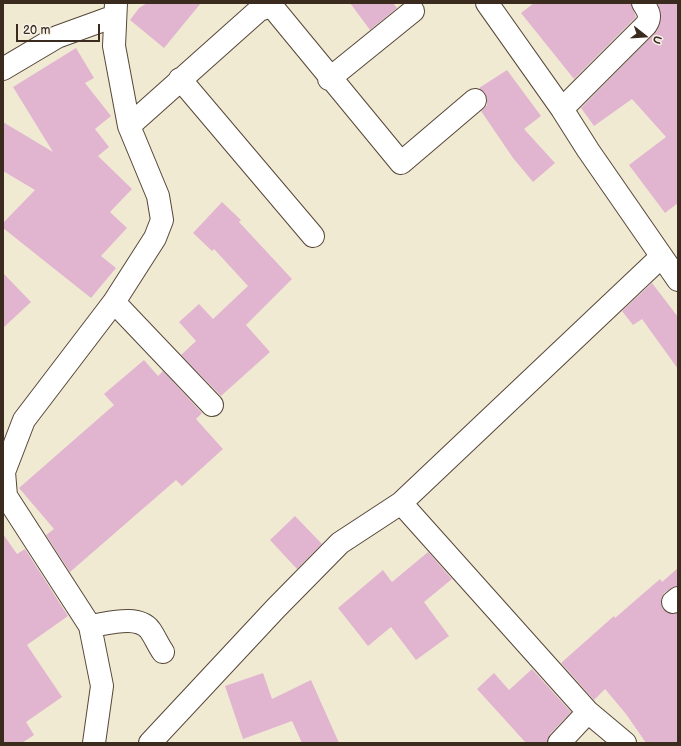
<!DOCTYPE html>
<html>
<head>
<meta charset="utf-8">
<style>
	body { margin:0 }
	#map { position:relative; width:681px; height:746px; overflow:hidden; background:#f1ead3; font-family:"Balsamiq Sans",sans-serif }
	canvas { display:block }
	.frame { position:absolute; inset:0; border:4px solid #3b2a1e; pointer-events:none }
	.north { position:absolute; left:625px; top:16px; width:40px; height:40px; -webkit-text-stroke:3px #f7f3e8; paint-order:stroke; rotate:107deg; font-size:11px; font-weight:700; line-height:16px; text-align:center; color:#3b2a1e }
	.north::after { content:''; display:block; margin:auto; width:14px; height:18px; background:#3b2a1e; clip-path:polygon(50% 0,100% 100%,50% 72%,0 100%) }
	.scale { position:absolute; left:16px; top:24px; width:84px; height:18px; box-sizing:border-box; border:2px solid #3b2a1e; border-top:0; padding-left:5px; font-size:12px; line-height:14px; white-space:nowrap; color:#3b2a1e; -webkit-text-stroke:3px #f7f3e8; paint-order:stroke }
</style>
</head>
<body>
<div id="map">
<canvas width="681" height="746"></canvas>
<div class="frame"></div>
<div class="north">U</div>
<div class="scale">20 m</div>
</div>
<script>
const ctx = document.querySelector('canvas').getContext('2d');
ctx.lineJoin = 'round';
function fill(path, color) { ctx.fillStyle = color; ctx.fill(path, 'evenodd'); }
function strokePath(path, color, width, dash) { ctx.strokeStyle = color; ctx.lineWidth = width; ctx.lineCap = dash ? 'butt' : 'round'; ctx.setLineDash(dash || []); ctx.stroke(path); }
const building = new Path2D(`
	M147 3H201L164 48 130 20 139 8Z
	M350 3H393L397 8 370 30Z
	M534 3H631L636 17 574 79 521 13Z
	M658 3H678V203L665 213 629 165 666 137 632 99 594 126 581 108 657 31 661 17Z
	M76 48 94 78 85 83 111 116 95 129 109 147 98 156 132 189 110 212 127 228 101 256 116 268 91 298 3 228V223L35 190 3 171V122L53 152 13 87Z
	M507 70 541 116 524 129 555 163 533 182 513 158 481 111 487 105V98L484 92 479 88Z
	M222 202 241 220 239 222 292 279 246 325 270 352 221 396 181 355 196 341 179 322 199 304 213 319 248 286 214 249 212 251 193 233Z
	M3 273 31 302 3 328Z
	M652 283 678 317V369L642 319 633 325 622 311Z
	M144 360 158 376 163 371 202 413 196 419 223 449 182 486 176 480 70 572 46 535 54 529 19 488 114 405 104 394Z
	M295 516 322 544 297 569 270 540Z
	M3 534 17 554 25 549 68 616 27 645 62 697 26 722 34 735 22 743H3Z
	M428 552 452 579 424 602 449 636 416 660 391 627 368 646 338 608 383 570 392 582Z
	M678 568V586L665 592 662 597 661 603 663 609 668 613H678V743H646L626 714 605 689 594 700 561 663 614 616 615 618 660 579 662 582Z
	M532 669 571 712 550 734 547 743H526L477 689 494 673 509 690Z
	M263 673 272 699 311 680 339 743H302L292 721 243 739 225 686Z`);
const minor = new Path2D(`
	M487 3 562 109 588 150 678 280
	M3 69 57 37 115 16
	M180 79 313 236
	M329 79 413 11
	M562 109 646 25C652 16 648 11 643 3
	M129 126 259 10 268 7 275 10 401 163 475 100
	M114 302 212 405
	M401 503 588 712 625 743
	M673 602 678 598
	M90 626C107 624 138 614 150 630 155 637 158 645 163 652
	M94 743 102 686 90 626 6 496 4 472 24 420 114 302 155 238 162 220 158 196 129 126 114 46 116 3
	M150 743 276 608 340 543 401 503 661 257
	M559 743 588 712`);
fill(building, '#e1b5d0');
strokePath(minor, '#564739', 24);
strokePath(minor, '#fff', 22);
</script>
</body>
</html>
